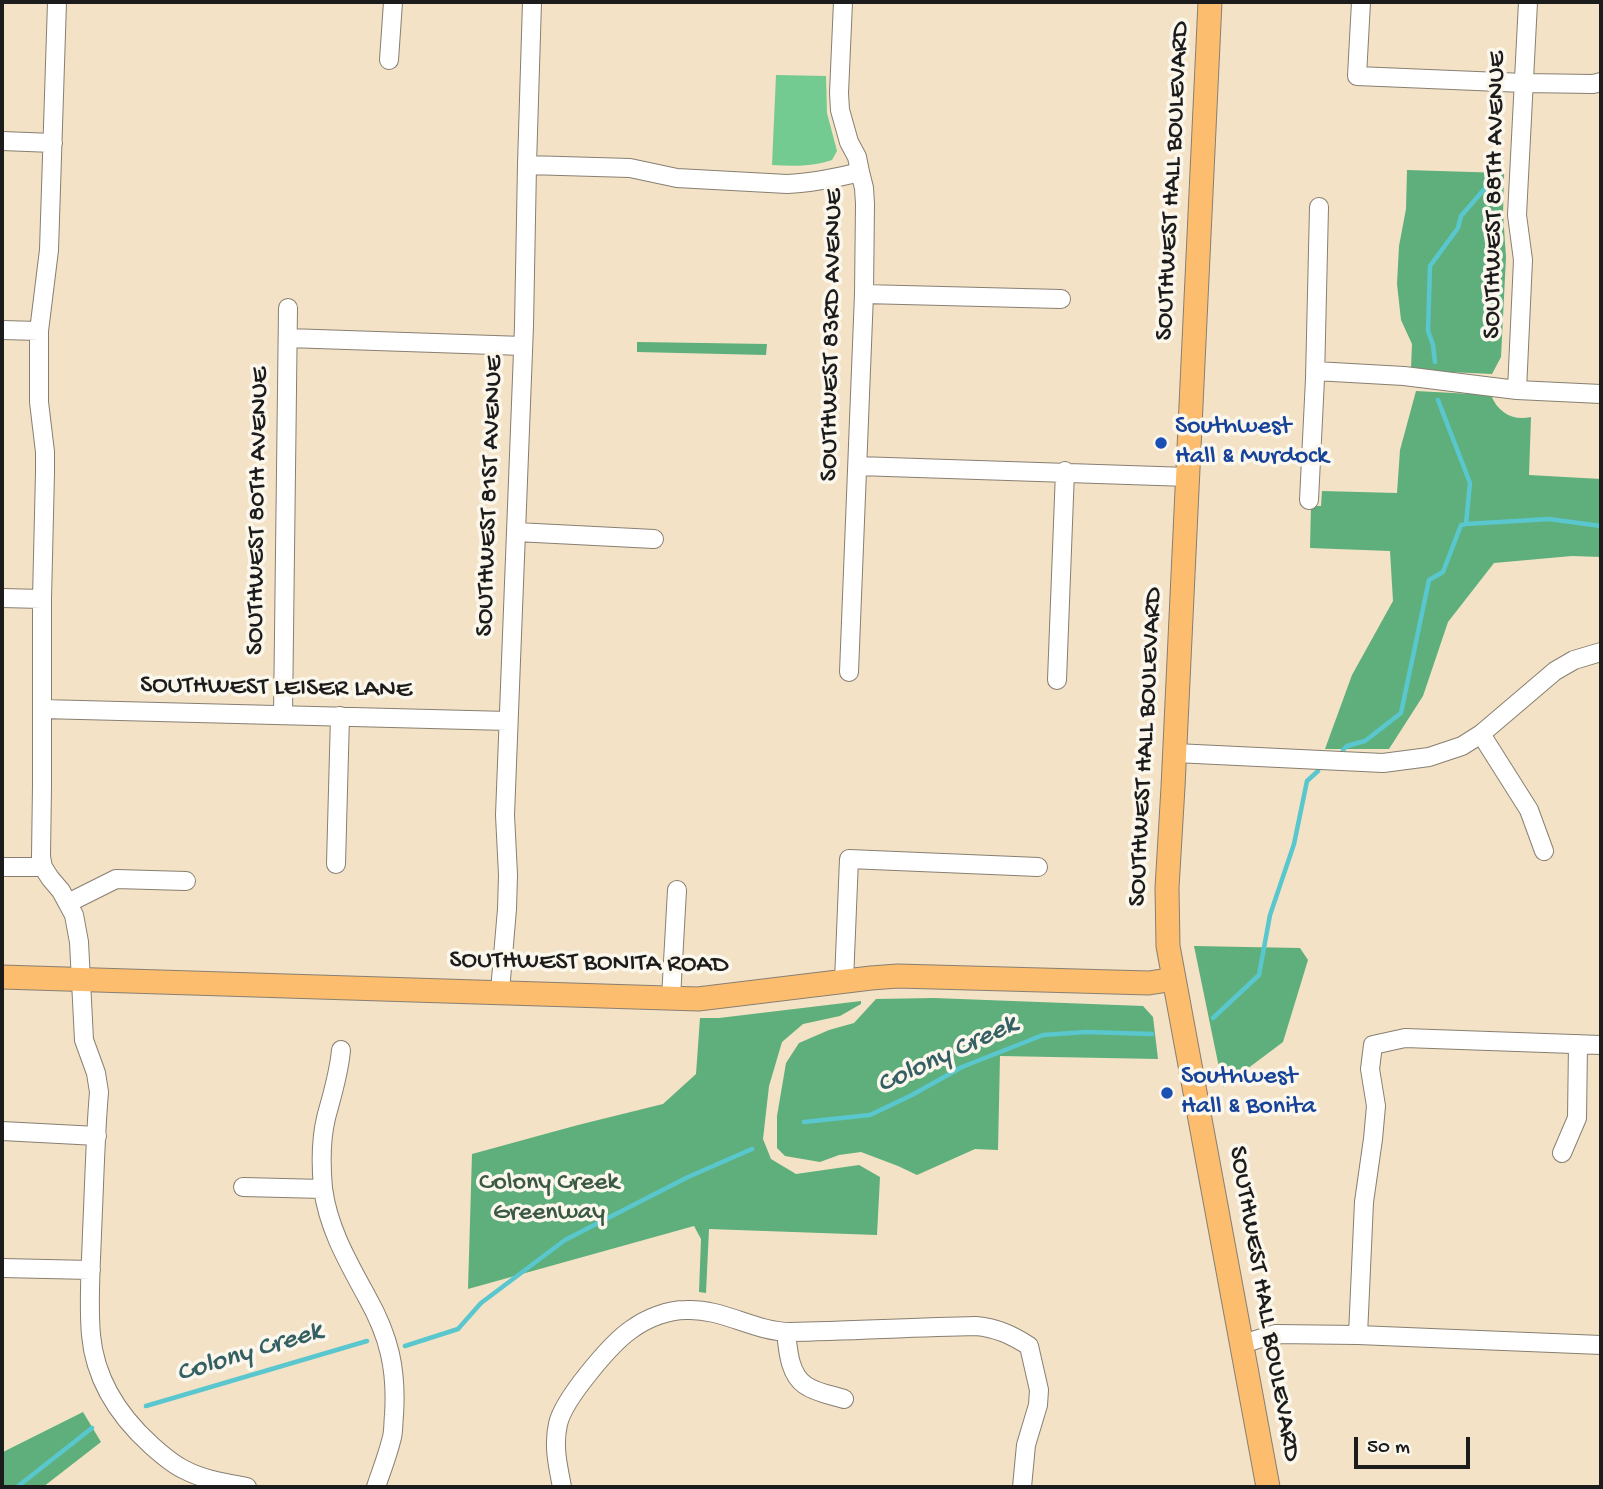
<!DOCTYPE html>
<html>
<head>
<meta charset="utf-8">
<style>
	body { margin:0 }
	#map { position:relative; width:1603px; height:1489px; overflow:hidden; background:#f3e2c6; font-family:"Gochi Hand",sans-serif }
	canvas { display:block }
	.frame { position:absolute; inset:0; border:4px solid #1c1c1c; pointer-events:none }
	.scale { position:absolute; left:1354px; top:1437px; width:116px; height:32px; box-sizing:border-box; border:4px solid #1c1c1c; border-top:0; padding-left:9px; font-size:21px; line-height:24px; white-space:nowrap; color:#1c1c1c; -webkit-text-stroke:5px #fbf7ec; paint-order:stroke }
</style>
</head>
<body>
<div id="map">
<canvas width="1603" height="1489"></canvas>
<div class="frame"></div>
<div class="scale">50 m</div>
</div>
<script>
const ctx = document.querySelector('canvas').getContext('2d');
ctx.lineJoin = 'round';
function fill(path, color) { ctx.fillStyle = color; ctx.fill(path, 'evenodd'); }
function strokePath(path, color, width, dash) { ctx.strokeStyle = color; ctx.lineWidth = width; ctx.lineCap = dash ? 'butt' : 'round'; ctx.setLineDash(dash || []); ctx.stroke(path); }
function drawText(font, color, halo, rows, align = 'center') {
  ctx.font = font + ' "Gochi Hand",sans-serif'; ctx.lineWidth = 7; ctx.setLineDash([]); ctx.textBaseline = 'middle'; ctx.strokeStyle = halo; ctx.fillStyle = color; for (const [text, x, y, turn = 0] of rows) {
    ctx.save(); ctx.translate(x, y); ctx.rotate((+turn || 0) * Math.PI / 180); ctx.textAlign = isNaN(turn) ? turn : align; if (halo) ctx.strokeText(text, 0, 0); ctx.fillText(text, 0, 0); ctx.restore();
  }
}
const green = new Path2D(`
	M776 75 826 76 827 113 837 151 832 160C812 167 792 166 772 165Z`);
const forest = new Path2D(`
	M1407 170 1504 173 1503 214 1506 257 1501 357 1492 374 1427 371 1411 368 1412 344 1401 320 1397 284 1399 246 1406 209Z
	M637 342 767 344 766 355 637 352Z
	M1416 391 1491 395C1498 413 1513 421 1531 417L1529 475 1601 479V557L1572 556 1494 563 1448 622 1423 696 1389 749H1325L1352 675 1393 601 1390 551 1310 548 1311 506H1321L1322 491 1397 493 1400 450Z
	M1194 946 1300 948 1308 960 1283 1042 1223 1087Z
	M934 998 1143 1006 1153 1017 1158 1059 1000 1056 998 1150 975 1149 917 1175 898 1166 861 1152 839 1155 820 1162 785 1156 777 1148V1116L786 1063 799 1043 829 1030 854 1023 876 999Z
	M861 1001V1004L840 1016 803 1024 782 1042 769 1086 763 1139 771 1159 796 1174 859 1165 880 1177 877 1235 709 1229 706 1293 699 1292 701 1239 694 1226 468 1289 472 1154 578 1125 663 1104 696 1074 700 1018H719Z
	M83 1412 101 1442 43 1487H2V1451L3 1452Z`);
const stream = new Path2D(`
	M1435 362 1433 345 1428 331 1430 266 1458 228 1461 216 1487 186 1501 157
	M1466 524 1549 519 1601 526
	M1343 750 1347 746 1365 741 1401 713 1429 580 1443 572 1461 525 1466 524 1470 483 1438 400
	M1213 1018 1259 975 1270 915 1294 844 1307 781 1318 771
	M804 1122 870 1115 912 1095 962 1067 1043 1035 1086 1032 1152 1034
	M405 1346 458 1329 481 1303 565 1240 688 1177 752 1149
	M146 1406 367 1341
	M17 1487 92 1428`);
const minor = new Path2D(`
	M57 2 49 250 39 331V402L45 452V472L42 599V786L41 857 43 867 50 878 61 891 74 915 79 942 84 1040 96 1073 99 1092 98 1105C95 1147 94 1190 92 1233 91 1267 88 1301 91 1335 95 1379 119 1416 151 1445 161 1454 172 1464 185 1470 204 1480 226 1483 247 1487
	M843 2 839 93 840 110 849 142 857 157 860 172 864 188 865 204 864 294 849 672
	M1361 2 1357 76 1524 83 1593 84 1601 82
	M389 60 393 2
	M2 141 53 143
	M527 165 630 168 677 178 787 184C812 183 836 178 860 172
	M864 294 1061 299
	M2 330 39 331
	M288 338 523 346
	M1315 371 1404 376 1517 390 1601 394
	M1517 390 1523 260 1517 215 1528 2
	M858 466 1188 477
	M1309 500 1315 379 1319 207
	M516 532 654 539
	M2 598 42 599
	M1057 680 1065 471
	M42 709 508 721
	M283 715 288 308
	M1481 734 1529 810 1544 851
	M1175 753 1383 763 1429 757 1462 746 1481 734 1555 671 1574 660 1601 652
	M336 864 340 716
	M2 867H43
	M68 903 116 879 186 881
	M844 981 849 859 1038 867
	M500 991 507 909 508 875 505 815 524 326 527 165 532 2
	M671 998 677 890
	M341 1050C339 1074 332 1095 326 1118 321 1139 321 1166 323 1188 328 1228 348 1262 367 1297 389 1336 397 1369 394 1415 393 1423 394 1433 391 1441 387 1457 381 1472 376 1487
	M2 1131 97 1136
	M1562 1153 1577 1118 1578 1044
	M243 1187 323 1189
	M2 1268 91 1270
	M786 1332C788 1349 789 1374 805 1385 816 1393 832 1395 844 1399
	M1358 1335 1364 1202 1373 1139 1376 1106 1370 1069 1373 1045 1405 1038 1601 1045
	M1242 1344 1275 1334 1358 1335 1601 1345
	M562 1487C558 1466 553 1446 558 1424 563 1400 611 1343 632 1329 647 1318 668 1310 686 1310 722 1308 755 1332 790 1332 852 1331 914 1327 976 1326 997 1328 1012 1335 1029 1346L1039 1390 1038 1405 1026 1445 1022 1487`);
const major = new Path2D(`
	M1210 2 1173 787 1167 888 1168 946 1268 1487
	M2 977 698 999 871 978 898 976 1149 983 1174 979`);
const markers = [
	[1161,443,7,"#1a4fb4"],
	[1167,1093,7,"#1a4fb4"]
];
const streetNames = [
	["SOUTHWEST HALL BOULEVARD",1174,181,-87],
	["SOUTHWEST 88TH AVENUE",1496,195,-89],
	["SOUTHWEST 83RD AVENUE",833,335,-89],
	["SOUTHWEST 81ST AVENUE",491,496,-88],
	["SOUTHWEST 80TH AVENUE",259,511,-89],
	["SOUTHWEST LEISER LANE",276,689,1],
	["SOUTHWEST HALL BOULEVARD",1147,747,-87],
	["SOUTHWEST BONITA ROAD",589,964,1],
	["SOUTHWEST HALL BOULEVARD",1263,1304,80]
];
const transitNames = [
	["Southwest",1175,428],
	["Hall & Murdock",1175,458],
	["Southwest",1181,1078],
	["Hall & Bonita",1181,1108]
];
const parkNames = [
	["Colony Creek",549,1184],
	["Greenway",549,1214]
];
const waterNames = [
	["Colony Creek",948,1056,-25],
	["Colony Creek",250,1354,-17]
];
fill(green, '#73cb91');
fill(forest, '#5eaf7b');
strokePath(stream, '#5ac7ce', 4.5);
strokePath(minor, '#887f71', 20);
strokePath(major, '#887f71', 25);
strokePath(minor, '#fff', 18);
strokePath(major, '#fcbd6f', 23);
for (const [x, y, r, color] of markers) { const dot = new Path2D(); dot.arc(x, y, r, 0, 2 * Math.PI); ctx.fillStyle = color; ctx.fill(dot); strokePath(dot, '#fbf7ec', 2.5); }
drawText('26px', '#1c1c1c', '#fbf7ec', streetNames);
drawText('26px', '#164399', '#fbf7ec', transitNames, 'left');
drawText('26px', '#3a5945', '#fbf7ec', parkNames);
drawText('italic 28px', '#356063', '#fbf7ec', waterNames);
</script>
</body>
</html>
